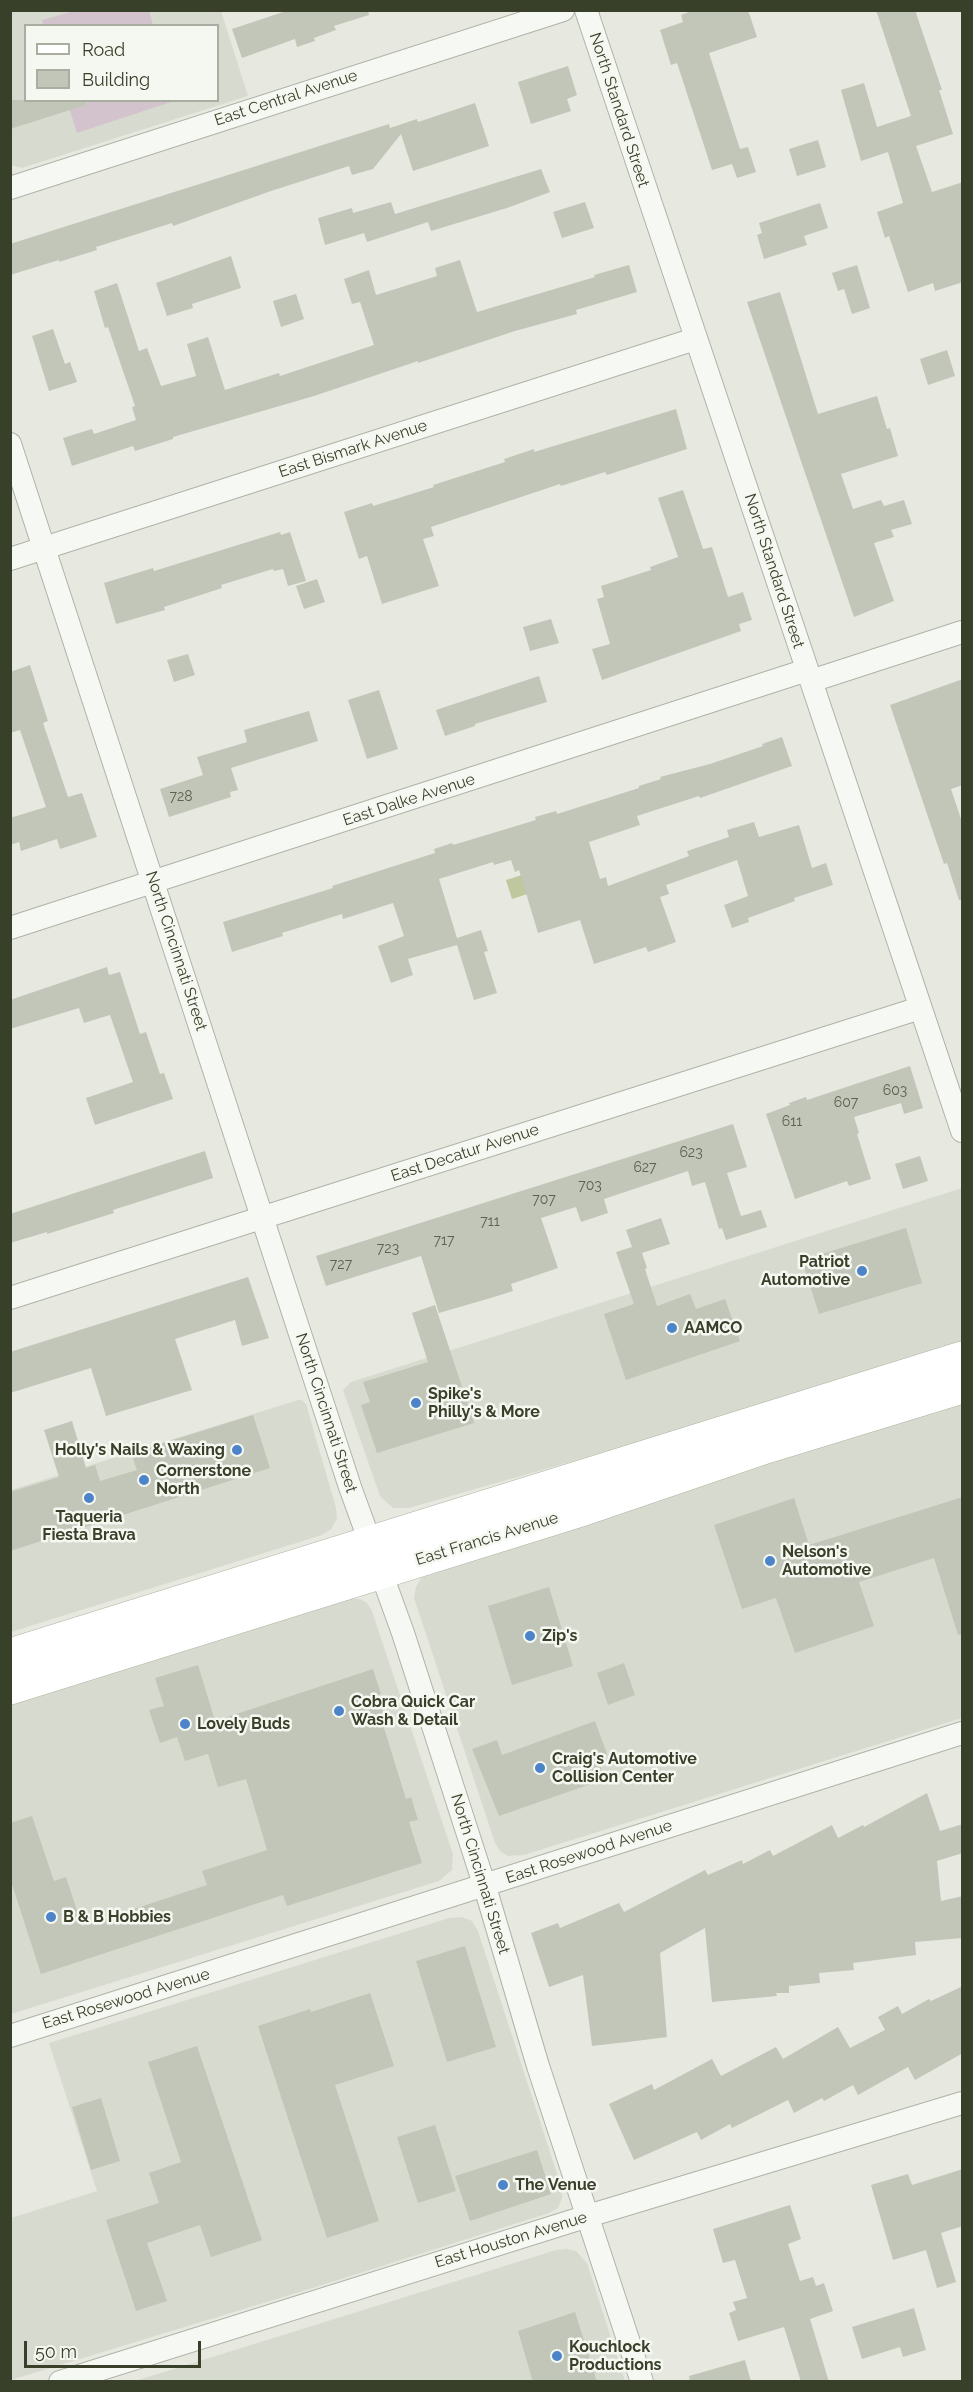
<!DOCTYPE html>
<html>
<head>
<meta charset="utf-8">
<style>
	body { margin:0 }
	#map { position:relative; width:973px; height:2392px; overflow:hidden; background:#e7e9e1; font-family:Raleway,sans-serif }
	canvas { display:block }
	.frame { position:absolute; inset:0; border:12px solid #39402a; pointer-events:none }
	.legend { position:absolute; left:24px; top:24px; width:195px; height:78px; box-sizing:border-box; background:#f5f7f1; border:2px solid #aaaea1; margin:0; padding:8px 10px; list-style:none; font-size:18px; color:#39402a }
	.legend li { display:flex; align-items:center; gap:12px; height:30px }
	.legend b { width:30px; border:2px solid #aaaea1 }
	.scale { position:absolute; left:24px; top:2341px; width:177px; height:27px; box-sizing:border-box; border:3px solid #39402a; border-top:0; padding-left:8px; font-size:18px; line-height:21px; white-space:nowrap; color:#39402a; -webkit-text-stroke:4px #f5f7f1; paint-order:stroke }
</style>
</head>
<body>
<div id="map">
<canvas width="973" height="2392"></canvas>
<div class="frame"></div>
<ul class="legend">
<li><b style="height:8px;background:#fff"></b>Road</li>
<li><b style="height:16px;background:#c1c6b9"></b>Building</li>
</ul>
<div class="scale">50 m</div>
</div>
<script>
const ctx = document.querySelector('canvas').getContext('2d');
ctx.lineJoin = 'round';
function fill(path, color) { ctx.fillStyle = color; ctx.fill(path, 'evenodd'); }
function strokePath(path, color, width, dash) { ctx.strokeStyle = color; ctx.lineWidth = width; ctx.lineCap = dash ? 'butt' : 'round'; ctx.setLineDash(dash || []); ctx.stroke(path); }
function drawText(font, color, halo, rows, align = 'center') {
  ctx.font = font + ' Raleway,sans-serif'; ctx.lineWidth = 5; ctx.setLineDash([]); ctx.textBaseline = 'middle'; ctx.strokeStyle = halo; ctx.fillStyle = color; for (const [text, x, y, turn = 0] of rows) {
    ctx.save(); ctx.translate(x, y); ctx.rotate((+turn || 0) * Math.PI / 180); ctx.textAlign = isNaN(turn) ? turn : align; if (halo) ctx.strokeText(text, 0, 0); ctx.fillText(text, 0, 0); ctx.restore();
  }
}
const built = new Path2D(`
	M10 11H221L248 96 22 168 11 165ZM26 26H218V100H26Z
	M962 1188V1344L640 1442 409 1508H393L380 1496 343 1390 351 1382Z
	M962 1397V1718L524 1855 508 1856 500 1851 495 1843 414 1598 416 1587 421 1578Z
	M298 1400H302L306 1404 336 1508 337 1519 331 1529 322 1535 11 1632V1490Z
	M350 1599H360L367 1603 372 1611 453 1854 452 1870 439 1881 11 2014V1705Z
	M462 1917 472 1921 478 1931 562 2189V2198L558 2208 549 2213 316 2287 11 2380V2218L97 2191 49 2043 449 1918Z
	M567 2249 576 2251 587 2263 625 2381 132 2382 556 2250Z`);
const green = new Path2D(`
	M149 11 153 25 43 26 42 20 74 11Z
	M177 100 77 133 67 101Z`);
const water = new Path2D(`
	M541 869 546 888 512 899 506 880Z`);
const building = new Path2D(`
	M289 10H368L369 15 334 26 336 30 314 38 315 41 297 47 295 39 242 58 232 29Z
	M694 10H748L757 37 709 53 740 149 748 147 756 172 737 178 732 164 712 170 677 63 671 65 660 30 683 22 681 15Z
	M876 10H915L942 90H939L953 134 916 146 932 192 963 182V282L935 291 933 283 908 292 889 236 885 238 877 212 903 203 888 152 861 161 841 90 864 83 877 127 911 116Z
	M568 66 577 95 567 99 571 111 531 124 518 82Z
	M10 100H86V105L10 129Z
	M475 103 489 146 413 171 401 134 373 169 352 175 349 166 271 191 173 226 172 223 96 247 97 250 59 262V260L10 275V244L389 124 390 128 417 119 418 122Z
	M818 140 826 167 797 176 789 149Z
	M541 169 550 192 507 208 431 231 428 222 367 242 364 233 325 245 318 218 352 208 353 213 391 202 395 214Z
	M585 202 594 228 562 238 553 212Z
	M820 203 828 228 804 236 807 245 764 259 757 235 762 233 759 223Z
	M231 256 241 288 192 304 193 308 167 316 156 283Z
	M460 260 477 312 595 277 594 275 629 265 637 292 576 310 577 314 515 331 418 363V361L314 396 173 437V439L135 451 133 446 72 466 63 438 92 429 94 434 136 420 132 407 135 406 108 327 105 328 94 291 117 283 139 351 147 348 161 386 196 376 187 344 208 337 225 390 279 373 280 376 374 345 360 302 352 304 344 279 369 270 376 295 437 276 435 268Z
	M857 265 870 308 852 314 844 289 838 291 832 273Z
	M780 292 818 414 877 396 887 429 890 428 898 456 841 474 853 509 881 500 884 506 904 500 912 524 891 530 894 537 874 543 894 601 854 617 747 302Z
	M296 294 304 319 281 327 273 301Z
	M53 329 65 364 70 362 77 382 49 391 32 336Z
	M947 350 955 376 928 385 920 359Z
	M676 409 687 449 607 475 605 472 561 486 560 484 431 527 434 536 423 539 439 586 382 604 367 556 359 559 344 512 372 503 373 506 434 487 433 485 505 462 504 459 534 449V452Z
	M683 490 703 549 712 547 728 597 743 592 752 620 739 624 741 631 602 680 592 649 610 644 597 599 604 597 601 586 651 570 650 567 678 557 658 498Z
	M280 532 281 535 290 532 306 581 288 586 283 569 274 571 273 569 221 585 222 588 164 607 165 610 116 624 104 583 153 568 154 571Z
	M317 579 325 602 304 609 296 586Z
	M551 619 559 643 530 651 523 627Z
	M188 654 195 675 174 682 167 660Z
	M30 665 48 721 43 723 68 797 82 793 97 837 60 849 57 839 21 851 19 842 10 845V818L46 807 20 730 10 733V672Z
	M539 676 547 702 475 724V726L445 736 436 710Z
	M963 679V785L951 789 963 825V900H959L947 863 944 864 890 705Z
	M379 690 398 749 367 759 348 700Z
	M309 711 318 741 231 768 238 790 230 792 231 797 169 817 160 789 203 775 197 757 247 742 244 730Z
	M782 737 792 766 700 798 699 796 637 816 640 825 589 842 600 879 606 877 608 886 689 856 687 851 729 837 727 830 754 822 759 837 799 825 812 868 826 863 833 885 794 898 795 901 748 918 749 922 732 928 724 905 748 896 737 860 666 885 669 894 660 897 676 942 648 952 646 947 594 964 580 920 538 933 519 870 515 872 511 860 494 865 493 862 439 879 457 938 481 930 488 951 484 952 497 993 474 1000 457 945 408 959 413 975 391 983 378 946 404 936 393 903 343 919 342 914 282 933 283 936 232 952 223 922 333 888 332 886 435 853 434 849 452 843 453 845 536 820 535 817 556 811 557 814 595 802 639 788V786L661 779 660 777 710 764 763 746 762 744Z
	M107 967 109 975 120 972 140 1034 146 1032 160 1074 164 1073 173 1099 95 1125 86 1098 133 1082 110 1015 84 1023 79 1008 10 1029V1000Z
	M910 1066 923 1108 904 1114 901 1103 854 1117 859 1133 857 1134 871 1179 849 1186 847 1181 795 1199 766 1114 790 1105 789 1103 806 1097 807 1100Z
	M733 1124 747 1167 727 1173 741 1216 761 1210 767 1227 726 1240 722 1228 719 1229 705 1182 692 1186 688 1171 604 1199 608 1213 581 1222 576 1207 541 1218 558 1268 511 1284 513 1291 494 1297 439 1313 421 1256 326 1286 316 1256Z
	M205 1151 213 1178 113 1210 114 1213 47 1234V1232L10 1243V1214Z
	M920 1156 928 1181 903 1189 895 1164Z
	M661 1218 670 1244 642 1253 647 1268 645 1269 657 1306 690 1294 696 1309 725 1299 740 1341 626 1380 604 1314 634 1304 616 1252 632 1247 626 1230Z
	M906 1228 922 1283 819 1314 802 1260Z
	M248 1277 269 1338 242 1346 235 1320 175 1339 192 1390 106 1416 91 1368 10 1393V1352Z
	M435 1305 474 1423 377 1453 361 1405 370 1402 363 1382 428 1362 412 1313Z
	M253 1415 270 1468 10 1551V1492L59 1477 44 1430 72 1421 86 1468 95 1465 100 1481 137 1470 131 1453Z
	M963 1497V1634L958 1635 934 1558 859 1582 874 1626 795 1653 776 1598 742 1609 714 1525 794 1498 809 1545Z
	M549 1587 573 1666 512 1685 488 1606Z
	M624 1663 635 1695 608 1705 597 1673Z
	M198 1665 215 1721 373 1669 381 1694 378 1695 388 1726 384 1728 406 1799 411 1797 418 1820 409 1822 422 1863 287 1906 283 1895 41 1974 10 1878V1823L32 1816 54 1881 66 1877 82 1926 207 1885 202 1871 267 1850 246 1779 218 1787 208 1754 185 1761 177 1737 160 1743 149 1710 164 1706 155 1678Z
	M595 1721 607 1754 597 1757 605 1779 499 1816 472 1749 497 1740 502 1755Z
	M927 1793 940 1831 963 1824V1853L937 1861 941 1901 963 1896V1938L915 1942 916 1955 853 1963 854 1970 819 1973 820 1983 789 1986V1993H776L777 1996 712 2002 705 1928 660 1953 667 2037 636 2041 592 2046 583 1975 549 1987 531 1933 558 1923 560 1928 619 1903 624 1912 705 1870 708 1875 742 1860 743 1864 770 1850 773 1856 832 1825 838 1838 863 1825 864 1827Z
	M465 1946 496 2047 447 2062 416 1961Z
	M963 1986V2053L915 2080 908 2067 858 2095 853 2085 824 2101 822 2098 794 2113 788 2100 732 2128 730 2124 701 2140 697 2132 634 2160 609 2104 652 2084 654 2090 712 2059 721 2076 776 2047 783 2059 838 2027 850 2048 885 2030 878 2017 898 2006 902 2014 929 1999 931 2001Z
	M370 1993 394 2066 335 2085 379 2221 327 2238 258 2026 310 2009 311 2012Z
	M197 2046 262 2240 211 2257 200 2225 147 2243 167 2301 136 2311 106 2220 159 2203 149 2173 181 2162 148 2062Z
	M101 2098 120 2161 91 2170 72 2107Z
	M435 2125 456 2191 418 2203 397 2137Z
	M537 2150 551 2194 470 2221 455 2176Z
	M963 2169V2226L941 2233 956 2282 937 2288 926 2250 893 2260 871 2185 908 2174 912 2185Z
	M790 2205 801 2239 788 2244 800 2281 813 2277 816 2286 824 2283 833 2311 810 2319 829 2382H801L784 2327 738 2341 729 2313 736 2310 733 2302 747 2298 735 2260 723 2263 713 2229Z
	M914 2308 926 2350 903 2357 900 2347 862 2359 852 2327Z
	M575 2312 597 2382H533L518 2331Z
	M745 2360 751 2382H690L689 2376Z`);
const minor = new Path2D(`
	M586 10 962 1131
	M10 188 563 10
	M10 444 350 1487 403 1633 485 1887 538 2066 642 2382
	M10 559 695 339
	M811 681 962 632
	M10 928 807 670
	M10 1298 920 1008
	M10 2036 962 1733
	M60 2382 588 2216 962 2103`);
const primary = new Path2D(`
	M10 1655 962 1358
	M10 1688 584 1509 766 1447 962 1387`);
const markers = [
	[862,1271,6,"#4d83c8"],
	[672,1328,6,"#4d83c8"],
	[416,1403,6,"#4d83c8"],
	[237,1450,6,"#4d83c8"],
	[144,1480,6,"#4d83c8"],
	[89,1498,6,"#4d83c8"],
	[770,1561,6,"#4d83c8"],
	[530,1636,6,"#4d83c8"],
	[339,1711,6,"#4d83c8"],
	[185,1724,6,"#4d83c8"],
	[540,1768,6,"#4d83c8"],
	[51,1917,6,"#4d83c8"],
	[503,2185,6,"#4d83c8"],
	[557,2356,6,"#4d83c8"]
];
const numberNames = [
	["728",181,797],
	["603",895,1091],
	["607",846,1103],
	["611",792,1122],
	["623",691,1153],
	["627",645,1168],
	["703",590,1186],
	["707",544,1200],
	["711",490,1222],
	["717",444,1241],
	["723",388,1249],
	["727",341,1265]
];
const streetNames = [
	["East Central Avenue",286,98,-18],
	["North Standard Street",619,110,72],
	["East Bismark Avenue",353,449,-18],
	["North Standard Street",774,571,72],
	["East Dalke Avenue",409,800,-18],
	["North Cincinnati Street",176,951,72],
	["East Decatur Avenue",465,1153,-18],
	["North Cincinnati Street",326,1413,72],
	["East Francis Avenue",487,1539,-17],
	["East Rosewood Avenue",589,1852,-18],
	["North Cincinnati Street",480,1874,73],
	["East Rosewood Avenue",126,1999,-17],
	["East Houston Avenue",511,2240,-17]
];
const poiNames = [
	["Patriot",850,1262,"right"],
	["Automotive",850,1280,"right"],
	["AAMCO",684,1328],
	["Spike's",428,1394],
	["Philly's & More",428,1412],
	["Holly's Nails & Waxing",225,1450,"right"],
	["Cornerstone",156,1471],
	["North",156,1489],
	["Taqueria",89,1517,"center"],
	["Fiesta Brava",89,1535,"center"],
	["Nelson's",782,1552],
	["Automotive",782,1570],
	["Zip's",542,1636],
	["Cobra Quick Car",351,1702],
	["Wash & Detail",351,1720],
	["Lovely Buds",197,1724],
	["Craig's Automotive",552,1759],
	["Collision Center",552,1777],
	["B & B Hobbies",63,1917],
	["The Venue",515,2185],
	["Kouchlock",569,2347],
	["Productions",569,2365]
];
fill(built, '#d7dbcf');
fill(green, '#d3c3cc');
fill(water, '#bec79e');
fill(building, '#c1c6b9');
strokePath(minor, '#afb3a6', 24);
strokePath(primary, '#aeb4a1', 34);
strokePath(minor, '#f6f8f4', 22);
strokePath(primary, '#fff', 33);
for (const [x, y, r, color] of markers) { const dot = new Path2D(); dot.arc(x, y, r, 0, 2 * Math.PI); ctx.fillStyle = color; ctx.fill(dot); strokePath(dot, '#f5f7f1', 2); }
drawText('14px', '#5b624e', null, numberNames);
drawText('16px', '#39402a', '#f5f7f1', streetNames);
drawText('bold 16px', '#39402a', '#f5f7f1', poiNames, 'left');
</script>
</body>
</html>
